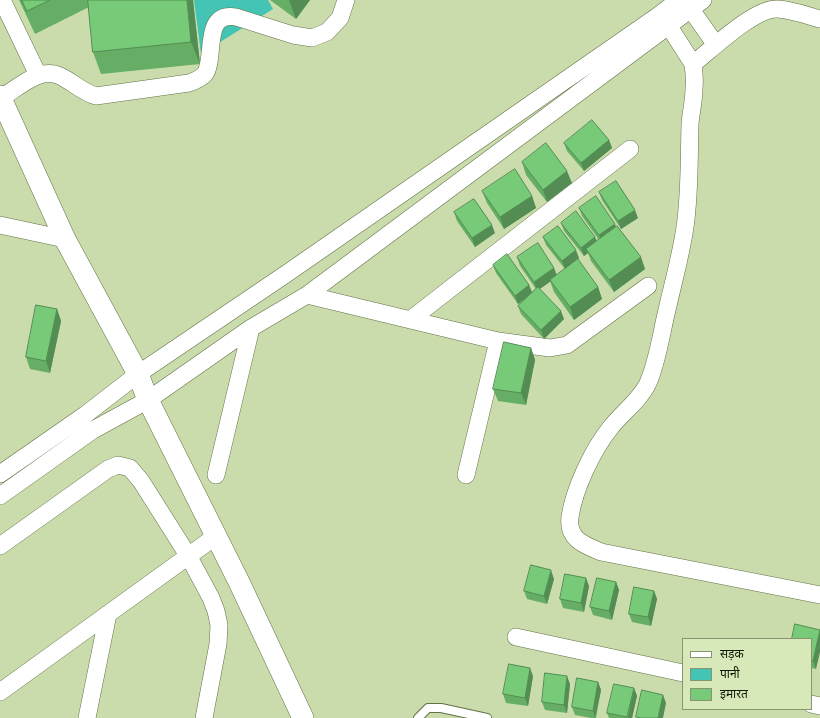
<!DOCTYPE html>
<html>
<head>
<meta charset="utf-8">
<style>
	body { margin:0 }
	#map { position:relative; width:820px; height:718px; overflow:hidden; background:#cadcac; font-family:"PT Sans","Noto Sans Devanagari",sans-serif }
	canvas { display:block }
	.legend { position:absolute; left:682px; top:638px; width:130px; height:72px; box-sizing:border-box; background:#d7e9b9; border:1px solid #889572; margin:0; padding:5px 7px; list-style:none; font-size:12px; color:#121807 }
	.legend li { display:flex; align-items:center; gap:8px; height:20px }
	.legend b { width:20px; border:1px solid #889572 }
</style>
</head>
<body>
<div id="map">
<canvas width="820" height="718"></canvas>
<ul class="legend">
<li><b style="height:5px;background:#fff"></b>सड़क</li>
<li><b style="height:11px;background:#44c4b5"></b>पानी</li>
<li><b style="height:11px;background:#77ca77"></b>इमारत</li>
</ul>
</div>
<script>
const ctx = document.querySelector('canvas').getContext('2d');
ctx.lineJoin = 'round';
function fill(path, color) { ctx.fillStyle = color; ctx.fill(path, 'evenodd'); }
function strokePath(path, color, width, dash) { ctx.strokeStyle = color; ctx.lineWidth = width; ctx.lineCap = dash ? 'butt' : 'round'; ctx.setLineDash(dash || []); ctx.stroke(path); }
const water = new Path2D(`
	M194 0H268L273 9 201 54Z`);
const service = new Path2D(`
	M418 718 428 708H441L487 718`);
const minor = new Path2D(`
	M2 0 38 75
	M685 1 716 45
	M663 17 693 64
	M820 19C806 15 792 10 778 9 755 7 711 50 693 64 694 72 695 80 694 88 694 100 691 112 690 124 689 159 690 193 685 227 681 255 673 283 667 310 661 334 658 360 648 383 640 400 622 413 611 427 593 449 574 489 570 517 567 539 584 545 601 552L820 595
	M1 98C18 88 40 66 60 76 73 82 82 92 96 96L189 83C195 81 201 78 205 74 216 57 202 11 236 17L293 35 312 38 327 32 340 18 346 0
	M0 225 65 239
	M307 295 498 341 550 348 567 345 648 286
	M410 320 630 149
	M0 474 85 415 138 374 286 274 655 18 679 0
	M216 475 251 328
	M466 475 498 341
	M0 496 93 430 148 400 251 328 307 295 703 0
	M0 546 108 469 118 465 130 468 141 481 189 557 211 598 216 611 219 625 218 644 204 718
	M516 637 683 673
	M0 692 216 536
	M811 704 820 706
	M87 718 108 614`);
const tertiary = new Path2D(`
	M0 96 65 239 138 374 148 400 239 582 303 718`);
const wall = new Path2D(`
	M19 0H193L200 64 101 74 93 52 89 7 35 34Z
	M270 0H310L296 19Z
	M609 140 612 148 584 171 567 151 564 143Z
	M522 162 572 183 547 202 526 175Z
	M482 191 532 196 536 208 504 229 487 203Z
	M599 192 638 218 621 229 602 200Z
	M579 208 616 227 645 269 614 292 591 261 588 253 584 256 564 231 561 223 595 237 597 241 599 240 582 216Z
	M454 212 495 233 475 247 457 221Z
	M543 237 579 258 568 267 598 287 602 299 574 320 554 292 550 281 539 289 564 319 544 339 521 314 518 306 524 299 518 304 496 273 493 265 529 285 532 292 536 289 520 266 517 257 554 268 557 275 565 269 546 245Z
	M57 309 61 321 50 373 30 369 26 357Z
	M531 348 535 360 526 405 498 401 493 389Z
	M554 579 547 604 527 599 524 591Z
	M616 582 619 590 612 620 593 615 590 607Z
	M589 586 584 612 563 608 560 599Z
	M654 591 657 599 651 626 632 622 629 614Z
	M820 630 816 669 811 668V639Z
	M533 676 528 706 506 703 503 694Z
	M598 682 601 690 596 718H591L575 715 572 707Z
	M570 684 567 713 545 710 542 702Z
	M634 688 637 696 632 718H609L607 713Z`);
const shadedWall = new Path2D(`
	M187 0H193L200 64 191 42Z
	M289 0H310L296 19Z
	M609 140 612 148 584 171 581 163Z
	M567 171 572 183 547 202 543 190Z
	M532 196 536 208 504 229 500 217Z
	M635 210 638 218 621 229 618 221Z
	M615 224 618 232 602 244 599 235Z
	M492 225 495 233 475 247 472 238Z
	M595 237 598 245 586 249 588 253 584 256 581 248Z
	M576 250 579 258 565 269 562 261Z
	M641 257 645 269 614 292 609 280Z
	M554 268 557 277 537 291 534 282Z
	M529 285 532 293 518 304 515 296Z
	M598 287 602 299 574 320 570 307Z
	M57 309 61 321 50 373 46 361Z
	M561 311 564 319 544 339 541 330Z
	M531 348 535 360 526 405 521 393Z
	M551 570 554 579 547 604 544 596Z
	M586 578 589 586 584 612 581 603Z
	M616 582 619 590 612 620 609 611Z
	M654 591 657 599 651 626 648 617Z
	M820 630V652L816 669 813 661Z
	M530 668 533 676 528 706 525 698Z
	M567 676 570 684 567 713 564 705Z
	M598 682 601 690 595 718 593 711Z
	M634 688 637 696 632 718H628Z
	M663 695 666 703 663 718H658Z`);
const building = new Path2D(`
	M22 0H50L27 11Z
	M88 0H187L191 42 93 52Z
	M592 120 609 140 581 163 564 143Z
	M546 143 567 171 543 190 522 162Z
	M515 169 532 196 500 217 482 191Z
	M616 181 635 210 618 221 599 192Z
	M596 196 615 224 599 235 579 208Z
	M474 199 492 225 472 238 454 212Z
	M576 211 595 237 581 248 561 223Z
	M558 226 576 250 562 261 543 237Z
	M617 226 641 257 609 280 586 249Z
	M538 243 554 268 534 282 517 257Z
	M507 254 529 285 515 296 493 265Z
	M578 259 598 287 570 307 550 280Z
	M538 287 561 311 541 330 518 306Z
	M36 305 57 309 46 361 26 357Z
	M504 342 531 348 521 393 493 389Z
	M531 565 551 570 544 596 524 591Z
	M565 574 586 578 581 603 560 599Z
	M597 578 616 582 609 611 590 607Z
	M634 587 654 591 648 617 629 614Z
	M795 624 820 630 813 661 811 660V639H792Z
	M509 664 530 668 525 698 503 694Z
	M545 673 567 676 564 705 542 702Z
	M577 678 598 682 593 711 572 707Z
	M614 684 634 688 627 717 607 713Z
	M642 690 663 695 658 718H641L636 717Z`);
fill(water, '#44c4b5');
strokePath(service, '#627145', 10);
strokePath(minor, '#627145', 18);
strokePath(tertiary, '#627145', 22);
strokePath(service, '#fff', 8);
strokePath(minor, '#fff', 17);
strokePath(tertiary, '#fff', 21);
fill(wall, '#66ae66');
fill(shadedWall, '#538d53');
fill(building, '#77ca77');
strokePath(building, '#538d53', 1);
</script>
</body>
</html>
